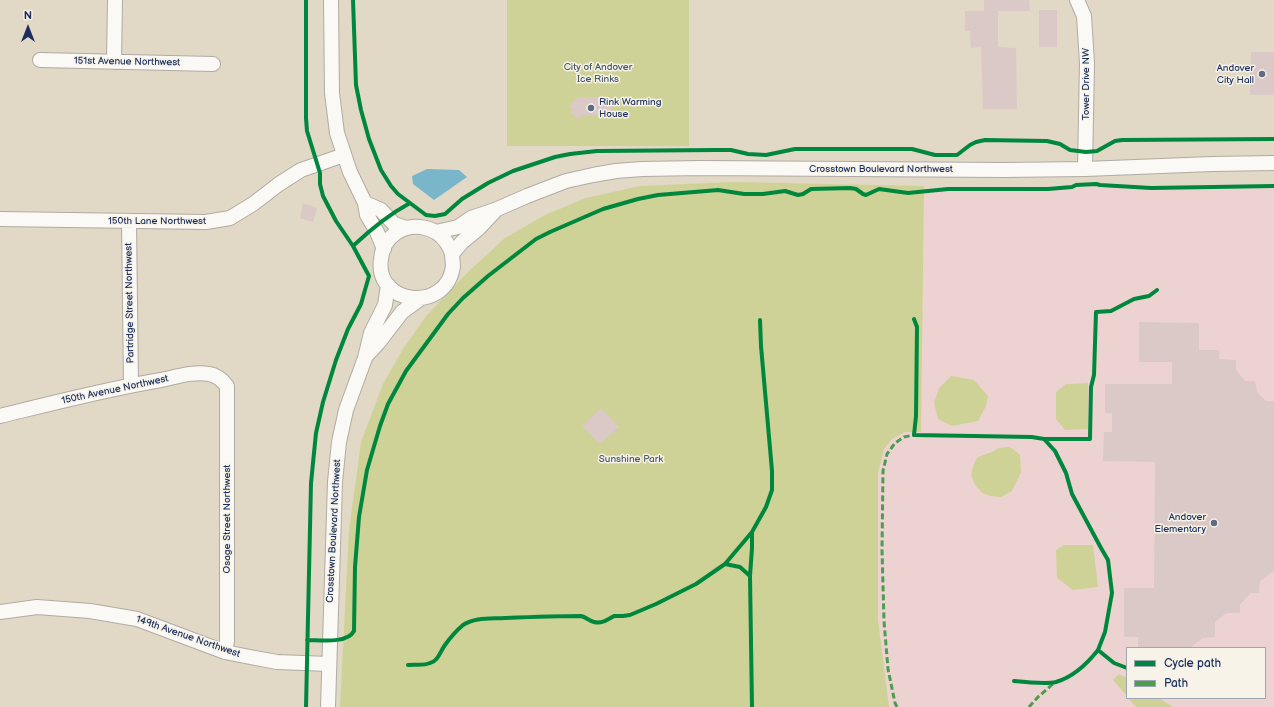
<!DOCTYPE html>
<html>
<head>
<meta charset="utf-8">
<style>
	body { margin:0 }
	#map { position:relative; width:1274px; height:707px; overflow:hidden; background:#e1d8c5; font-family:"Balsamiq Sans",sans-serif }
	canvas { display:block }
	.legend { position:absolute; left:1126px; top:647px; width:140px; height:52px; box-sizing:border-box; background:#f7f3e8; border:1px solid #9fa5b1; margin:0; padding:5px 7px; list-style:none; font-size:12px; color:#1b2f5e }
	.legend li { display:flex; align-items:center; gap:8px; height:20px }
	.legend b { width:20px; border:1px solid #9fa5b1 }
	.north { position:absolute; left:8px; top:8px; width:40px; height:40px; -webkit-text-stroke:3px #f7f3e8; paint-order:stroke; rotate:0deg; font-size:11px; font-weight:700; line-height:16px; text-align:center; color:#1b2f5e }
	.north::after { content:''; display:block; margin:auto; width:14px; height:18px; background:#1b2f5e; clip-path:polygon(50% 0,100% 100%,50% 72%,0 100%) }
</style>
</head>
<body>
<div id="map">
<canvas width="1274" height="707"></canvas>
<ul class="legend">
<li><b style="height:5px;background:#00873e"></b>Cycle path</li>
<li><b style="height:5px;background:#4c9d4c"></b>Path</li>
</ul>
<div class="north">N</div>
</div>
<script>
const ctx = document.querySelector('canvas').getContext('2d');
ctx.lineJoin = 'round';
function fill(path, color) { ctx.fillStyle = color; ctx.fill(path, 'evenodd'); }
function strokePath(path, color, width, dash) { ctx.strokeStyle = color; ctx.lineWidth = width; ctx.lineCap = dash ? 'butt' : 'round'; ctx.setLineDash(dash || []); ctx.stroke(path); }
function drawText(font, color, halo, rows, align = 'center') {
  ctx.font = font + ' "Balsamiq Sans",sans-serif'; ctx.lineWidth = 3; ctx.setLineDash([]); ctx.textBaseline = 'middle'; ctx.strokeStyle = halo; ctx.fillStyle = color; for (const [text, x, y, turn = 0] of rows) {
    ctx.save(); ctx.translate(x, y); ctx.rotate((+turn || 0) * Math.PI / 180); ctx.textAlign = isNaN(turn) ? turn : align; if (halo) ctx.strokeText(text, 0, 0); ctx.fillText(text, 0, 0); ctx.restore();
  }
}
const built = new Path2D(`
	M1096 184 1100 185 1151 188 1274 187V707H889L878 620V473L884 449 892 439 905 432H921L924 192 948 189H1048L1072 187 1076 185ZM1127 648H1265V698H1127Z`);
const green = new Path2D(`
	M507 0H689V146H507Z
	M734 182 924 186 921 432H905L892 439 884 449 878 473V620L889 707H340L349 531 361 442 383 384 403 349 427 315 468 272 505 238 545 215 586 198 640 186Z
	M951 376 974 380 988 396 986 406 978 421 952 426 938 419 934 403 939 388Z
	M1088 383V429L1065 430 1056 419V392L1066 384Z
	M1009 447 1013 449 1020 455 1021 472 1012 491 1001 497 991 496 982 493 974 483 971 474 975 461 978 457 994 451 998 448Z
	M1064 545H1093L1098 587 1073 590 1057 578 1056 550Z
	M1119 674 1127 678V696L1113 680Z
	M1128 698H1159L1173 707H1136Z`);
const water = new Path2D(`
	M427 169 459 170 467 177 434 200 413 184 412 176Z`);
const building = new Path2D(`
	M984 0H1029L1030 11H998V47L1016 48 1017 109H983L981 47 971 48 970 31H965V11H984Z
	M1039 10H1057V47H1039Z
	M1251 52H1274V95H1250Z
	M578 97H611V115H583L578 119 570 112 573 110 569 106Z
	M303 203 317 208 313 222 300 218Z
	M1139 322 1199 323V350H1219V359L1236 360V370L1245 381H1255L1257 392 1266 401H1274V571L1260 581 1259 593H1251L1240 604V613H1226L1215 622V637L1203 638 1192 646V648H1138V637H1124V588H1154L1155 462 1103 461 1104 432H1112V413H1105V384H1172V362H1139Z
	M601 408 619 427 600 444 582 426Z`);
const minor = new Path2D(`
	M331 0 332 93 337 133 350 172 365 203 367 215 377 232 384 249
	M1077 0 1084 16 1087 63 1085 169
	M40 60 213 64
	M114 62 115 0
	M365 203 381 210 394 224 406 228
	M0 219 206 222 230 218 253 204 279 184 301 170 344 155
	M129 221 131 385
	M436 232 458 227 471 218 495 210 527 196 566 181 593 175 616 171 642 169 700 168 1003 170 1085 169 1212 164 1274 163
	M452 254C451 251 449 246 447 243 436 226 412 222 396 233 387 239 382 248 381 259 374 305 447 314 453 266 453 263 452 258 452 254L462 242 479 228 495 211
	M366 356 379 342 402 312 421 298
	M0 416C53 403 107 389 161 380 176 377 194 371 209 374 216 375 223 381 227 386V641L225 652
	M0 612 37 607 90 611 137 619 225 652 250 657 277 662 329 664
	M328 707 335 482 339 442 346 410 365 358 371 333 385 305 388 285`);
const quiet = new Path2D(`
	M897 707 895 703 888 669 884 621 882 550 883 471 887 454 895 443 904 437 914 435
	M1029 707 1038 697 1054 683`);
const cycleway = new Path2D(`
	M353 0 356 85 361 110 369 139 381 170 391 186 398 194 426 215 435 216 445 214 462 199 488 183 513 171 555 157 570 154 597 151 716 150H731L748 154 766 155 795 149H912L935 155H957L970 145 976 142 985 140 1047 141 1060 144 1070 150 1086 152 1097 151 1115 141 1122 140 1274 139
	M353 246C371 229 388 215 410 203
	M914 319 917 327 916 416 914 435 1032 437 1044 439 1055 451 1066 473 1072 494 1101 548 1108 560 1112 593 1105 632 1098 650
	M1044 439H1090L1091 387 1094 375 1096 312 1111 311 1134 299 1149 296 1157 290
	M725 564 740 567 750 576 752 548V532
	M750 576 752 707
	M307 640C320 640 347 644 354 631L355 567 359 517 367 470 380 426 388 404 406 371 448 314 463 298 488 276 536 239 550 232 603 209 638 199 658 195 718 190 744 194H763L785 191 798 195 803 194 811 189 850 188 856 189 863 194 866 195 879 189 908 193 948 189H1048L1072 187 1076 185 1096 184 1100 185 1151 188 1274 186
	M408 665C415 664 423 666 430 663 438 661 440 652 445 645 450 638 456 631 463 625 475 617 491 619 505 618 530 617 556 616 581 616 586 617 589 621 594 622 602 624 607 620 614 616H623L630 615 656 604 696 584 725 564 752 532 766 507 772 490V471L761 346 760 320
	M1014 681C1024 682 1047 684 1056 682 1073 677 1087 664 1098 650L1114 663 1127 668
	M306 707 311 483 316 433 323 402 336 360 348 329 361 304 369 276 353 246 336 221 323 196 320 184V173L307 131 306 118V0`);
const markers = [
	[1262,74,4,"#606a82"],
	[591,108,4,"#606a82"],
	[1214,523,4,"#606a82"]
];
const streetNames = [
	["151st Avenue Northwest",127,62,1],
	["Tower Drive NW",1086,84,-90],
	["Crosstown Boulevard Northwest",881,169],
	["150th Lane Northwest",157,221],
	["Partridge Street Northwest",130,303,-91],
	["150th Avenue Northwest",115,390,-12],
	["Osage Street Northwest",227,519,-90],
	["Crosstown Boulevard Northwest",334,531,-87],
	["149th Avenue Northwest",188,637,19]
];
const parkNames = [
	["City of Andover",598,67],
	["Ice Rinks",598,79],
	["Sunshine Park",631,459]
];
const poiNames = [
	["Andover",1254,68],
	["City Hall",1254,80],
	["Rink Warming",599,102,"left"],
	["House",599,114,"left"],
	["Andover",1206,517],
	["Elementary",1206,529]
];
fill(built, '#ecd3d1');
fill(green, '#cfd296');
fill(water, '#79b6c9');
fill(building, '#dac9c7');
strokePath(minor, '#b0aba4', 16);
strokePath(minor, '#faf9f6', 14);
strokePath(quiet, '#4c9d4c', 3, [6, 3]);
strokePath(cycleway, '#00873e', 4);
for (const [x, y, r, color] of markers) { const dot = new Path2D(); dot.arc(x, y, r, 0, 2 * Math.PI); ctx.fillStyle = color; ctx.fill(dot); strokePath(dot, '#f7f3e8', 1.5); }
drawText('10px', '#1b2f5e', '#f7f3e8', streetNames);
drawText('10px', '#445662', '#f7f3e8', parkNames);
drawText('10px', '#1b2f5e', '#f7f3e8', poiNames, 'right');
</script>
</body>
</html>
